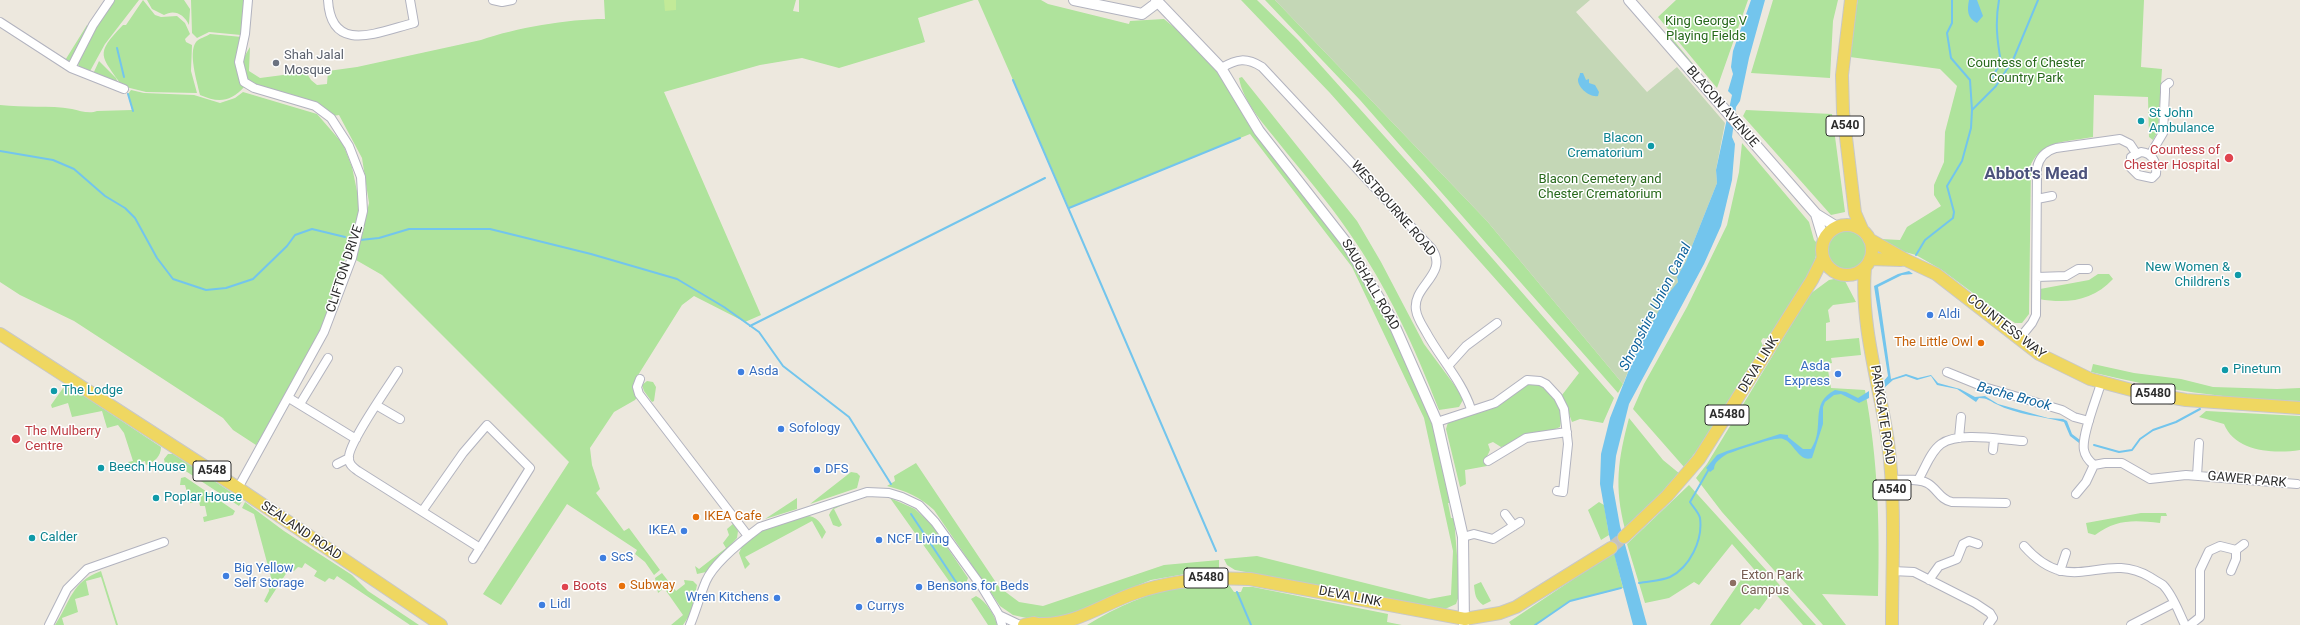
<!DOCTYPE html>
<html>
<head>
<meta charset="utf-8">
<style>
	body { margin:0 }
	canvas { display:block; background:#ede8de }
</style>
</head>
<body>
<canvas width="2300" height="625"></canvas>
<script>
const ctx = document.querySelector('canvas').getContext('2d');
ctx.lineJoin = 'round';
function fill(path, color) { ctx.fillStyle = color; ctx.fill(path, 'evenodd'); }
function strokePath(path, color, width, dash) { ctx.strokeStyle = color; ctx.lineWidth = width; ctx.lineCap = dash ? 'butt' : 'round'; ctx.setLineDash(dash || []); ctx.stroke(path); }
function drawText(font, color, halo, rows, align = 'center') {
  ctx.font = font + ' Roboto,sans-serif'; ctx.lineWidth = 3; ctx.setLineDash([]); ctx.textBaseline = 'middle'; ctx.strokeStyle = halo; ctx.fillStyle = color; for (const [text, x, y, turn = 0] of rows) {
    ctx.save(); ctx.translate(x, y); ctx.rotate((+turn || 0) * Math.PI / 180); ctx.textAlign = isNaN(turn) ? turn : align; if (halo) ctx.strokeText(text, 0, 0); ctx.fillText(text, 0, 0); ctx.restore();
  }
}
const green = new Path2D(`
	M113 0H139L105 44 89 73 79 68C74 54 105 13 113 0Z
	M143 0 155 15 161 17 177 16 185 23 190 34 185 39 186 42 192 45 191 71 197 93 146 92 122 86C101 55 94 55 123 25H126Z
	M147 0H184L190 9 189 25C184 14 174 9 164 15L152 9Z
	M191 0H244L241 35 209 32 197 38 192 33Z
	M604 0H796L793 11 799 12V0H974L918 18 925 42 839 68 802 58 760 65 664 92 761 315 745 322 694 296 682 305 635 380 633 385 638 396 635 400 614 412 590 448 592 465 600 489 596 493 624 531 629 528 660 570 654 575 645 562 635 554 637 550 567 504 501 605 483 594 569 462 382 275 356 260 369 203 362 158 339 115 333 116 323 107 250 83 243 73V59L250 47 249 71 260 78 306 72 311 80 317 85 327 84 328 71 357 67 481 40C515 28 568 19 605 19Z
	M978 0H1041L1048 4 1129 24 1130 21 1164 19 1193 43 1213 63 1356 265 1390 323 1434 426 1450 503H1448L1451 518H1454L1460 593 1456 604 1445 609 1235 570 1227 565 1224 559 1257 556 1429 599 1451 595 1453 551 1424 418 1352 267 1250 134 1069 208Z
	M1241 0H1257L1298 40 1438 196 1614 398 1603 423 1580 419 1572 422 1562 395 1579 373 1330 93Z
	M1265 0H1275L1487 221 1623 384 1618 393 1360 100Z
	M1676 0H1748L1717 88 1658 17Z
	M1773 0H1838L1833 21 1830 78 1751 73Z
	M1858 0H2144L2141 67 2162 69 2158 131 2153 140 2149 137 2148 97 2094 95 2093 137C2068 142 2044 139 2031 164L2029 314 2022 323H2015L2004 316 1942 270 1916 255 1894 249 1881 239 1900 240 1907 227 1941 206 1934 195V185L1944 162 1945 132 1957 86 1940 69 1850 57 1853 21Z
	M87 25 88 27 72 60 64 62Z
	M1667 32 1703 76 1665 34Z
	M210 34 242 37C239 54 232 72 244 87 231 102 218 103 200 95 197 81 188 53 196 42 199 38 206 37 210 34Z
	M99 61 116 78 118 83 93 74Z
	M1242 77 1357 221 1381 262 1424 344 1464 398 1459 407 1439 410C1415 348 1387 286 1348 231 1327 200 1302 172 1278 142 1264 124 1243 102 1239 78Z
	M131 90 144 93 194 95 220 103 235 98 243 92 317 114 343 144 352 167 358 196V218L322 330 281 406 256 445 233 430 223 418 74 321 20 295 0 282V105C24 108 49 105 72 109 80 111 90 114 97 111L132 110 128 94Z
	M1746 110 1832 114 1845 212 1831 215 1743 116Z
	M1742 143 1809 222 1814 240 1818 244C1818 269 1782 317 1768 339L1763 338 1761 341 1763 346 1714 428 1684 467 1633 409 1644 384 1687 307 1727 225 1739 172Z
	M1828 250a20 20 0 1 1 40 0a20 20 0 1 1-40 0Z
	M2098 274H2109L2113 279C2093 301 2067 304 2039 299L2040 289 2089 280Z
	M1839 278 1845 281 1856 302 1833 305 1828 310 1830 322 1826 323V341L1859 338 1861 355 1831 358 1832 363 1827 364 1831 388 1865 390C1878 460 1880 525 1878 596L1822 594 1846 625H1823L1722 512 1696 478 1707 464 1810 294 1829 280Z
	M2093 364 2134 373 2181 379 2213 387 2277 389 2300 388V401C2228 400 2160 389 2091 372Z
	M647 381 653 382 656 387 654 401 652 402 644 391 642 385Z
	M1533 381C1551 386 1565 409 1560 427 1551 432 1540 430 1530 434 1519 437 1511 445 1501 447L1493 442 1488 444 1490 450 1485 461 1487 466 1465 470 1466 484 1460 487 1446 429 1449 419 1499 405Z
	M66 384 161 447C161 456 155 462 146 465L145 461 133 464 134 469H131L128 462 133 461 124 433 118 425 107 428 102 411 72 417 68 403 52 408 51 405Z
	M2206 411 2300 416V450C2274 454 2235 452 2224 424L2199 417Z
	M1629 418 1663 460 1680 474 1625 529C1614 486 1618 460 1629 418Z
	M168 454H173L243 500 239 506 178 466 165 464 164 459Z
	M916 463 999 587 1019 602 1043 606 1164 565 1219 560V568L1151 580 1114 595 1071 617 1031 619 1013 615 1000 606 934 510C920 497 906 491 887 486L895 481 894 476Z
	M851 472 857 473 860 476 857 488 810 504Z
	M185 477 235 511 233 515 204 522 203 517 207 516 205 506H200L199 501 190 503 185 485H180L181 478Z
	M1689 485 1816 625H1803L1773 591 1759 610 1755 608 1740 625H1710L1745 574 1751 581 1759 575 1732 544 1699 585 1694 582 1669 598 1645 603 1627 544Z
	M797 498V509L765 519Z
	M890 498 915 509 932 525 968 578 966 583 958 589 954 588Z
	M851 501 834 509 842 525 839 527 833 525 829 515C833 505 841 504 851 501Z
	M245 502 284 531 352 575 368 591 419 625H410L337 576 334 580 329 578 325 582 314 576 317 571 305 563 302 568 298 567 294 571 289 569 267 603 264 601 269 591 268 582 272 581 254 514 242 508Z
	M1599 502 1604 505 1609 535 1601 540 1588 510Z
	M2141 513H2166L2167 516H2161L2160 523C2134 520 2116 519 2095 535L2088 533 2086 523Z
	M805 516C816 515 821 523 826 532L822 539 812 521 745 557 750 564 745 569 739 553C749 528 782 523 805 516Z
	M734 523 738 531 737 538 706 572 697 574 695 566 699 569 726 548 723 543 729 535 727 529Z
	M1614 552 1623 588 1570 601 1535 625H1511L1509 622Z
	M101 571 118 625H116L101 577 86 581 89 595 75 599 78 612 62 618 64 625H55C71 601 71 582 101 571Z
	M662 573 676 591 685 584 684 580 693 581 697 585 691 613 683 625H671L683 615 664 588 658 593 655 578Z
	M1481 582 1491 601 1483 605C1475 599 1475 594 1474 585Z
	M1229 585 1234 592H1241L1243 587H1253L1388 614 1387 622 1402 625H1087C1116 607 1149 592 1183 587 1198 584 1214 586 1229 585Z
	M976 596C986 601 995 615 997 625H988L971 599Z`);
const cemetery = new Path2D(`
	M1275 0H1590L1576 12 1647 92 1677 67 1725 123 1716 170 1717 183 1686 261 1677 277 1678 282 1636 352 1623 384 1487 221Z`);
const pitch = new Path2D(`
	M664 0H676V10L665 11Z`);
const water = new Path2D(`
	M1751 0H1765L1749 58 1740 101 1736 107 1732 137 1735 144 1732 180 1721 226 1704 264 1629 404 1616 456 1613 487 1620 526 1647 625H1633L1609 535 1600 484 1601 454 1610 418 1636 352 1668 294 1678 282 1677 277 1686 261 1717 183 1716 170 1732 95 1728 91 1733 74 1731 67 1733 51Z
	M1969 0H1977L1983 16 1977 23C1967 18 1967 10 1969 0Z
	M1580 73H1583L1586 80 1589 79V83L1595 85 1599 92 1598 96C1590 98 1577 87 1578 79 1579 77 1580 75 1580 73Z
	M1909 271 1913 274 1902 275 1878 287 1891 379 1906 374 1918 378 1931 375 1938 383 1960 389 1975 397 1985 396 1998 404 2048 418 2063 419 2067 421 2072 434 2080 440 2079 443 2070 436 2064 422C2042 416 2017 415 1996 404 1990 401 1987 398 1979 398L1976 402 1957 389 1937 385 1931 376 1917 380 1906 376 1893 380 1884 388 1883 382 1888 376 1874 286 1898 274Z
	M1835 390 1846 392 1858 398 1869 391V398L1859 403 1841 394 1834 395 1825 402 1823 407V424L1812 458C1799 463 1794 442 1783 439 1775 436 1737 451 1727 454 1721 458 1714 462 1714 469L1710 472 1706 468 1717 455 1727 451 1780 434 1788 435V437L1803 449H1811C1826 427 1808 404 1835 390Z`);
const stream = new Path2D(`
	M117 48 124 77
	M1992 78 2001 62C1997 40 1995 22 1999 0
	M1013 80 1216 551
	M128 94 133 111
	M1972 110 1996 86 2013 60 2038 0
	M0 151 53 160 74 169 105 196 125 208 135 218 157 258 173 279 206 290 226 288 253 279 287 246 295 235 312 229 345 237
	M1069 208 1240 138
	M360 240 379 238 409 229H490L591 254 677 279 724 307 759 332 783 366 849 417 891 484
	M1916 255 1925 240 1953 218 1954 212 1947 186 1962 161 1971 128 1972 110 1970 80 1951 58 1947 33 1952 23V0
	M750 326 1045 178
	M2094 445 2119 452 2132 450 2140 439 2153 430 2176 422 2200 409
	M911 514 960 588
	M1639 583C1649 581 1661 581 1670 577 1690 567 1703 540 1700 518 1699 513 1693 507 1690 502L1709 469
	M1237 592 1251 625
	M1535 625 1570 601 1621 588`);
const primaryTunnel = new Path2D(`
	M1611 548 1624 537`);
const minor = new Path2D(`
	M328 0C331 55 378 32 414 23L410 0
	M493 0 502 2 512 0
	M0 22 71 68 124 89
	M71 68 93 25 110 0
	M1221 68C1237 59 1246 57 1262 67L1432 249C1449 274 1412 286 1416 310 1417 318 1422 325 1426 332 1440 358 1462 381 1471 409
	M2141 152C2153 153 2157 163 2156 174L2152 178 2138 175 2131 168V157Z
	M2150 155 2163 133 2165 92V86L2169 83
	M2037 199 2052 196
	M2037 277 2066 276 2078 269H2088
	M2019 339 2032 323 2036 315 2037 168C2039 158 2045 151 2056 148L2120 139 2130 144 2136 153
	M1448 366 1466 346 1497 323
	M398 371C389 386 346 446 349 459 349 465 354 468 358 471L480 548
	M1947 372 1984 387 2062 410 2074 417 2089 421
	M640 379 637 387 639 394 748 536
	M2101 383C2097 398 2081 436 2084 450 2085 456 2089 461 2094 465L2105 463H2122L2150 479 2186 475 2297 484
	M289 398 356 439
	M300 404 328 358
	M376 405 400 419
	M1437 422 1495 403 1527 380 1540 381 1546 384 1558 397 1564 409 1568 444 1563 492 1557 491
	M1959 438 1961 417
	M1993 450 1994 440
	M1488 461 1526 438 1567 432
	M337 464 349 458
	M2197 476 2199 443
	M1892 480C1902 480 1917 478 1927 483 1937 488 1940 500 1952 502L2006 503
	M1918 480C1925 469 1930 452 1941 444 1959 431 2002 440 2023 441
	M238 488 324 332 352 258 363 211 361 177 349 146 331 118 315 106 254 88 244 82 239 62 245 34 248 0
	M2076 494 2086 482 2094 465
	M423 510 463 453 487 425 530 468 473 559
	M1505 514 1514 526
	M1463 537 1474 534 1493 539 1520 522
	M2024 546C2072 600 2102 549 2150 577 2154 580 2159 582 2163 585 2173 595 2179 613 2185 625
	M2236 550 2244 544
	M1892 571 1914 572 1975 603 1990 613 1993 618 1988 625
	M2060 571 2066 553
	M1929 580 1939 566 1957 559 1963 544 1969 541 1978 544
	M999 615 1020 625
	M49 625 67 589 87 569 164 542
	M690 625C696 611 700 595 706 581 714 563 744 539 760 527L867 492 889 493 902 497 919 505 935 522 982 587 999 615 1002 625
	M2131 625 2174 603
	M2190 625 2200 617V570L2209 551 2220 546 2236 550V559L2231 571`);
const tertiary = new Path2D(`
	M1074 0 1142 14 1158 2
	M1156 0 1221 68 1259 131 1345 241 1392 320 1437 422 1463 537 1464 625
	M1629 0 1816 214 1837 227
	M1816 214 1824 241`);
const primary = new Path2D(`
	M1851 0 1842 75 1843 112 1855 213 1862 229
	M1822 250a25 25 0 1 1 50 0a25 25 0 1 1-50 0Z
	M1869 239 1906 260 1936 274 2039 354 2090 379 2139 392 2186 400 2300 408
	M1870 259 1901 260
	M1865 268C1860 324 1880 387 1888 442 1896 503 1892 564 1892 625
	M0 334 238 488 441 625
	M1624 537 1667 496 1699 459 1812 280 1823 258
	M1041 624C1076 625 1103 604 1135 593 1172 580 1211 577 1250 579L1465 619 1500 613 1516 607 1611 548
	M1024 625 1034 623 1042 625`);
const markers = [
	[276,63,4,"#6b7280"],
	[2141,121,4,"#0f9aa8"],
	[1651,146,4,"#0f9aa8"],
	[2229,158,5,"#e0444e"],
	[2238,275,4,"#0f9aa8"],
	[1930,315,4,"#3f7fe0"],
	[1981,343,4,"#e8710a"],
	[2225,370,4,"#0f9aa8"],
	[741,372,4,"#3f7fe0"],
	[1838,374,4,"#3f7fe0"],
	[54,391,4,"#0f9aa8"],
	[781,429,4,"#3f7fe0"],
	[16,439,5,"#e0444e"],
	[101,468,4,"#0f9aa8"],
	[817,470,4,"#3f7fe0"],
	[156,498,4,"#0f9aa8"],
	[696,517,4,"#e8710a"],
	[684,531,4,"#3f7fe0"],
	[32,538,4,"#0f9aa8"],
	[879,540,4,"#3f7fe0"],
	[603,558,4,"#3f7fe0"],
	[226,576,4,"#3f7fe0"],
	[1733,583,4,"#8d6e63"],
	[622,586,4,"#e8710a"],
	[565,587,4,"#e0444e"],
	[919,587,4,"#3f7fe0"],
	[777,598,4,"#3f7fe0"],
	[542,605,4,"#3f7fe0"],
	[859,607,4,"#3f7fe0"]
];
const shields = [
	[1845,126,38],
	[2153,394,44],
	[1727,415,44],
	[212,471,38],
	[1892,490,38],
	[1206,578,44]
];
const shieldNames = [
	["A540",1845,126],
	["A5480",2153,394],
	["A5480",1727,415],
	["A548",212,471],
	["A540",1892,490],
	["A5480",1206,578]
];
const parkNames = [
	["King George V",1706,22],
	["Playing Fields",1706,37],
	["Countess of Chester",2026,64],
	["Country Park",2026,79],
	["Blacon Cemetery and",1600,180],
	["Chester Crematorium",1600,195]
];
const worshipNames = [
	["Shah Jalal",284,56],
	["Mosque",284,71]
];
const streetNames = [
	["BLACON AVENUE",1722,107,49],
	["WESTBOURNE ROAD",1393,209,49],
	["CLIFTON DRIVE",345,269,-72],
	["SAUGHALL ROAD",1370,285,60],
	["COUNTESS WAY",2006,327,38],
	["DEVA LINK",1759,365,-58],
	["PARKGATE ROAD",1882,415,81],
	["GAWER PARK",2247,480,5],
	["SEALAND ROAD",301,531,34],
	["DEVA LINK",1350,597,11]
];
const cultureNames = [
	["St John",2149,114],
	["Ambulance",2149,129],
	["Blacon",1643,139,"right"],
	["Crematorium",1643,154,"right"],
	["New Women &",2230,268,"right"],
	["Children's",2230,283,"right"],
	["Pinetum",2233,370],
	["The Lodge",62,391],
	["Beech House",109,468],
	["Poplar House",164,498],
	["Calder",40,538]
];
const healthNames = [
	["Countess of",2220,151,"right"],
	["Chester Hospital",2220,166,"right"],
	["The Mulberry",25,432],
	["Centre",25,447],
	["Boots",573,587]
];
const shopNames = [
	["Aldi",1938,315],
	["Asda",1830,367,"right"],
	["Express",1830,382,"right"],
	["Asda",749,372],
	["Sofology",789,429],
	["DFS",825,470],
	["IKEA",676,531,"right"],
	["NCF Living",887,540],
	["ScS",611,558],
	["Big Yellow",234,569],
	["Self Storage",234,584],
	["Bensons for Beds",927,587],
	["Wren Kitchens",769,598,"right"],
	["Lidl",550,605],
	["Currys",867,607]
];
const foodNames = [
	["The Little Owl",1973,343,"right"],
	["IKEA Cafe",704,517],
	["Subway",630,586]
];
const educationNames = [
	["Exton Park",1741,576],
	["Campus",1741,591]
];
const waterNames = [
	["Shropshire Union Canal",1656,307,-63],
	["Bache Brook",2014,397,15]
];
const districtNames = [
	["Abbot's Mead",2036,175]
];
fill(green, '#afe39c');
fill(cemetery, '#c4d7b6');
fill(pitch, '#c2ea98');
fill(water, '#73c5ed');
strokePath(stream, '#73c5ed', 2);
strokePath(primaryTunnel, '#c6c2ba', 12, [12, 6]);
strokePath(minor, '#b2b3bf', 10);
strokePath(tertiary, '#b2b3bf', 12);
strokePath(primary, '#c8c8c8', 14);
strokePath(minor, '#fff', 8);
strokePath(tertiary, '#fff', 10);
strokePath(primary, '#efd761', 12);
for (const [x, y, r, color] of markers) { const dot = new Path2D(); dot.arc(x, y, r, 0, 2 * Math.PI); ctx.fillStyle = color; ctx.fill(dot); strokePath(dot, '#fff', 1.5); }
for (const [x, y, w] of shields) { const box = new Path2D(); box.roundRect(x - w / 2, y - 10, w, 20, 3); ctx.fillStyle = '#fff'; ctx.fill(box); strokePath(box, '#2c2c2c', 1); }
drawText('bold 12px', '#2c2c2c', null, shieldNames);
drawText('13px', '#27691b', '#fff', parkNames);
drawText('13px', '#5b616d', '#fff', worshipNames, 'left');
drawText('13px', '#2c2c2c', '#fff', streetNames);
drawText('13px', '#0d838f', '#fff', cultureNames, 'left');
drawText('13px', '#be3a42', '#fff', healthNames, 'left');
drawText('13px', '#366cbe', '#fff', shopNames, 'left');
drawText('13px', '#c56008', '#fff', foodNames, 'left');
drawText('13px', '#785e54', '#fff', educationNames, 'left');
drawText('italic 14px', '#0f639c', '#fff', waterNames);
drawText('bold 17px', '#4c527c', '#fff', districtNames);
</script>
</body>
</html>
